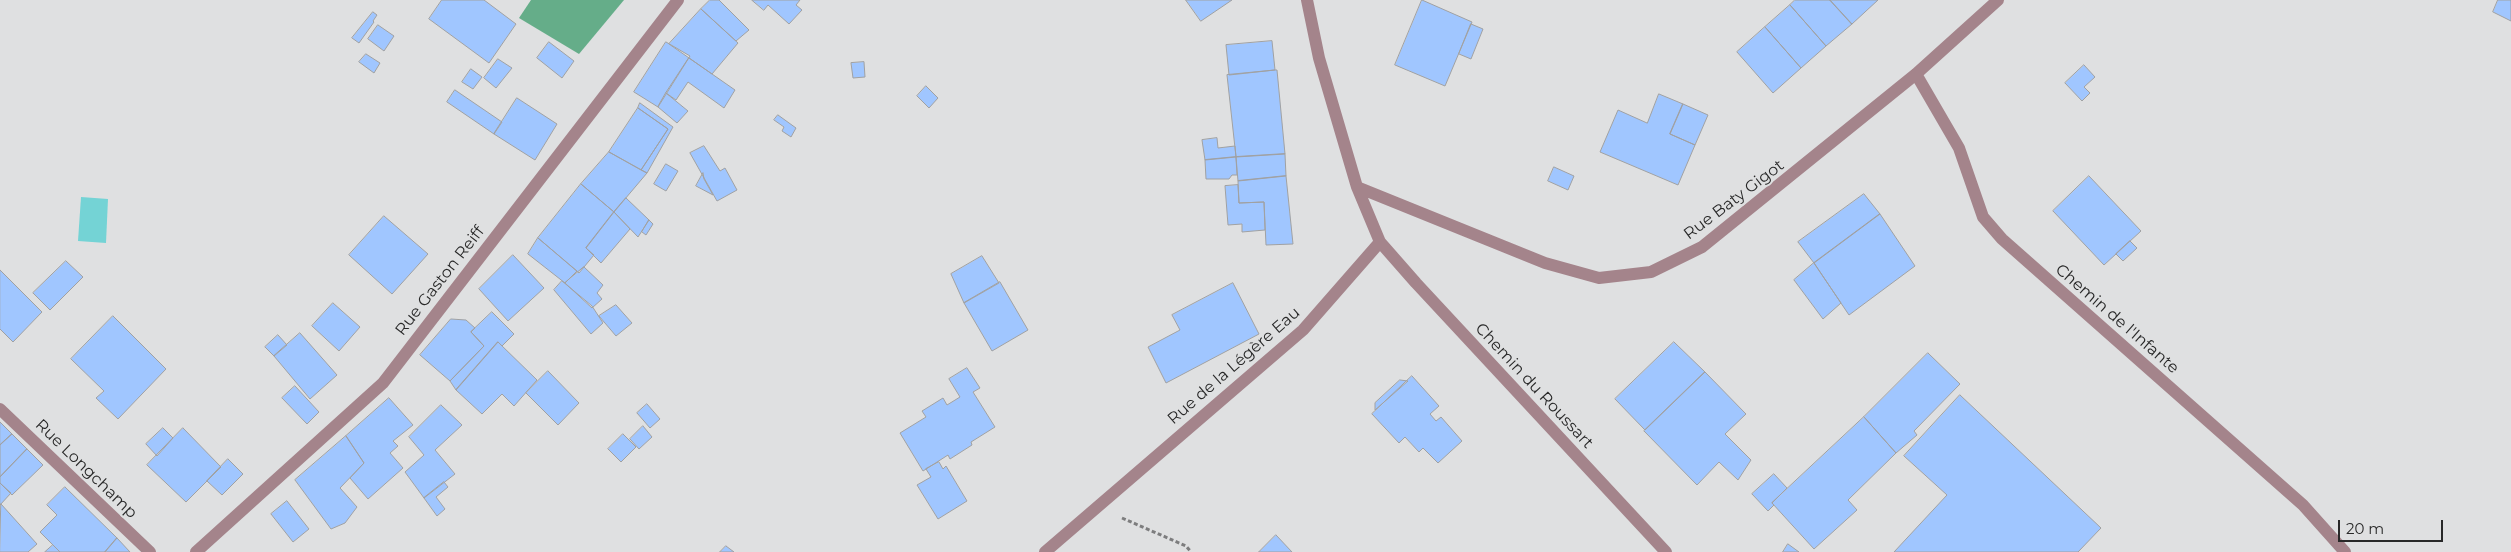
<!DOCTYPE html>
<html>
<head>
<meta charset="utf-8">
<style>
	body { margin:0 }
	#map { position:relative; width:2511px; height:552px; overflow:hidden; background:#dfe0e1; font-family:Montserrat,sans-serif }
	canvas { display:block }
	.scale { position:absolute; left:2338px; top:520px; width:105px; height:22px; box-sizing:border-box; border:2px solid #282828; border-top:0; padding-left:6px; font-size:15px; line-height:18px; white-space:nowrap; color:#282828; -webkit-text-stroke:4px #dfe0e1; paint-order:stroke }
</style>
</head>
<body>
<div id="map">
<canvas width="2511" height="552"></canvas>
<div class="scale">20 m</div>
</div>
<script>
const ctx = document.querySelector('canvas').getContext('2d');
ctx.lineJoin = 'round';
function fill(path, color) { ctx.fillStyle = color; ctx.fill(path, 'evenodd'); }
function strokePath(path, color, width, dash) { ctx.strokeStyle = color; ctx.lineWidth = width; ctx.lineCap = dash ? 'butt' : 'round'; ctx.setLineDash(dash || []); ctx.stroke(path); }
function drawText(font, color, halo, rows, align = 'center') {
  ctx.font = font + ' Montserrat,sans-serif'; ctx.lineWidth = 4; ctx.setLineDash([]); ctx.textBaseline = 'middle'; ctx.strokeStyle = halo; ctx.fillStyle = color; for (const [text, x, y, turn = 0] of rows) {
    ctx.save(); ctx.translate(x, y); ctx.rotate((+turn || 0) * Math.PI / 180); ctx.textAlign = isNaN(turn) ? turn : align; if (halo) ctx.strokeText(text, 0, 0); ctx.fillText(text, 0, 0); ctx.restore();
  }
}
const forest = new Path2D(`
	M531 0H624L579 54 519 18Z`);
const water = new Path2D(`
	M81 197 108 199 106 243 78 241Z`);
const building = new Path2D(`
	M442 0H484L516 24 489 63 429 19Z
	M710 0H719L749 30 736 41 701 9Z
	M752 0H800L796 5 802 10 789 24 768 5 764 10Z
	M1186 0H1232L1201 21Z
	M1422 0 1472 22 1445 86 1395 65Z
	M1795 0H1830L1852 24 1826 46 1790 5Z
	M1830 0H1878L1852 24Z
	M2498 0H2511V21L2493 12Z
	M1790 5 1826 46 1801 68 1765 27Z
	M701 9 738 43 712 74 669 44Z
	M373 12 377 15 373 21 374 22 359 43 352 38Z
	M1471 24 1483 29 1471 59 1459 54Z
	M378 25 394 36 384 51 368 39Z
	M1765 27 1801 68 1773 93 1737 52Z
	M1272 41 1275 70 1229 75 1226 45Z
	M549 42 574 61 562 78 537 58Z
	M666 42 690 56 658 107 634 92Z
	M366 54 380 63 374 73 359 62Z
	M689 58 735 90 724 108 688 82 676 100 666 93Z
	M498 59 512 68 496 88 484 78Z
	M864 62 865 77 853 78 851 63Z
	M2084 65 2095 77 2084 87 2090 93 2082 101 2065 83Z
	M471 69 482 77 473 89 462 82Z
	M1275 70H1277L1285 154 1236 157 1227 75Z
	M926 86 938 98 929 108 917 96Z
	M455 90 502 122 494 134 447 102Z
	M666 93 688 111 677 123 658 107Z
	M1659 94 1683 104 1670 134 1695 145 1678 185 1600 152 1618 110 1647 123Z
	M517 98 557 124 535 160 494 134Z
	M640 103 673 127 647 173 641 170 668 129 638 108Z
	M1683 104 1708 115 1695 145 1670 134Z
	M638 108 668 129 641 170 609 152Z
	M778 115 796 128 791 137 782 131 784 127 774 120Z
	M1217 138 1218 148 1235 146 1236 157 1205 160 1202 140Z
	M704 146 720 171 725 168 737 190 717 201 690 153Z
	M609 152 647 173 614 212 581 184Z
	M1285 154 1286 176 1238 181 1236 157Z
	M1236 157 1237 175H1232L1229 179H1206L1205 160Z
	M666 164 678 171 666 191 654 184Z
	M1554 167 1574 176 1568 190 1548 181Z
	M703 173 704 179 713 195 696 186Z
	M1286 176 1293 244 1266 245 1264 202 1239 203 1238 181Z
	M2089 176 2141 231 2104 265 2053 211Z
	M581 184 614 212 586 248 594 255 579 273 538 238Z
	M1238 185 1239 203 1264 202 1265 230 1242 232V224L1228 225 1225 186Z
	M1864 194 1880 214 1814 263 1798 242Z
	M626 198 649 220 638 237 614 212Z
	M614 212 630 229 601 263 586 248Z
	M1880 214 1915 266 1849 315 1814 263Z
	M384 216 428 254 392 294 349 255Z
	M649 220 653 224 646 235 642 232Z
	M538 238 577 271 565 283 528 254Z
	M2130 241 2137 248 2123 261 2116 254Z
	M513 255 544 288 508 321 479 289Z
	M982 256 999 283 964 303 951 274Z
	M66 261 83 277 50 310 33 293Z
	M1814 263 1841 303 1823 319 1794 280Z
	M584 267 603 285 597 293 602 299 592 308 565 283Z
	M0 270 42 312 13 342 0 329Z
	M562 281 592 306 603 323 591 334 554 290Z
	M1000 282 1028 330 992 351 964 303Z
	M1233 283 1259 334 1166 383 1148 347 1180 330 1172 315Z
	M333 303 360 327 339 351 312 326Z
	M616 305 632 323 616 336 599 316Z
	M492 312 514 334 502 346 498 342 456 390 450 381 484 346 471 332Z
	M113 316 166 369 118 419 96 398 104 391 71 359Z
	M451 319 466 320 475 328 471 332 484 346 450 381 420 355Z
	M300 333 337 375 310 399 274 356Z
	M278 335 287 345 274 356 265 347Z
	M498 342 537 380 514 406 502 394 482 414 456 390Z
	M1674 342 1705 372 1645 430 1615 399Z
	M1928 353 1960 384 1914 431 1917 435 1896 453 1864 417Z
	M967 368 980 388 973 392 995 427 971 442 972 445 950 459 948 455 923 471 900 433 926 417 922 411 943 398 947 405 960 397 949 379Z
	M548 371 579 403 558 425 526 393Z
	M1705 372 1746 414 1725 434 1751 460 1738 480 1719 462 1697 485 1644 431Z
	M1412 376 1439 406 1430 414 1436 421 1441 417 1462 441 1438 463 1423 448 1419 452 1405 437 1399 443 1372 414Z
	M1400 380 1408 381 1375 410V403Z
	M295 386 319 412 307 424 282 398Z
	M1960 395 2101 528 2078 552H1894L1947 495 1904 456Z
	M389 398 413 425 393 441 398 446 390 453 403 468 368 499 350 478 364 463 346 436Z
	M647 404 660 419 650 428 637 413Z
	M441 405 462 425 435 450 455 474 424 498 405 472 424 455 409 437Z
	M1864 417 1896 453 1848 500 1857 510 1814 549 1772 503Z
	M0 422 12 434 0 445Z
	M643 426 652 437 639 449 630 439Z
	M163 428 173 438 157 456 146 444Z
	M183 428 221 467 186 502 147 465Z
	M12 434 27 449 0 477V445Z
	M623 434 636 447 621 462 608 449Z
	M346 436 364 463 340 488 357 507 345 523 331 529 295 480Z
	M27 449 43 465 12 495 0 483V477Z
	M228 459 243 474 222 495 207 481Z
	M939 462 943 469 946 466 967 501 938 519 917 485 931 477 926 469Z
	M1774 474 1787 488 1772 503 1774 505 1768 511 1752 494Z
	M444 482 448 487 436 497 445 509 437 516 424 498Z
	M0 483 11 493 0 505Z
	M65 487 117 538 105 552H60L40 532 57 515 47 505Z
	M287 501 309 529 293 542 271 514Z
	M1 504 37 544 28 552H0Z
	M1276 535 1292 552H1259Z
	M117 538 130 552H105Z
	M1788 544 1799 552H1783Z
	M53 545 60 552H45Z
	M726 546 734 552H720Z`);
const path = new Path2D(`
	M1122 518 1186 546 1191 552`);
const minor = new Path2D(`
	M1307 0 1319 58 1357 187 1380 242 1416 283 1666 552
	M1916 74 1959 148 1983 217 2002 239 2303 505 2345 552
	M1357 187 1545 263 1599 278 1651 272 1702 247 1916 74 1998 0
	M0 409 150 552
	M196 552 383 383 678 0
	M1045 552 1303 330 1380 242`);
const streetNames = [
	["Rue Baty Gigot",1734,200,-37],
	["Rue Gaston Reiff",440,281,-52],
	["Chemin de l'Infante",2117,319,41],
	["Rue de la Légère Eau",1234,366,-41],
	["Chemin du Roussart",1534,386,47],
	["Rue Longchamp",86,469,44]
];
fill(forest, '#65ad89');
fill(water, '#74d3d5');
fill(building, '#a0c6ff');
strokePath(building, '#a0a1a2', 1);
strokePath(path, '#7d7d7e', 3, [4, 2.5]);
strokePath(minor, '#a4848b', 12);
drawText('16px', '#282828', '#dfe0e1', streetNames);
</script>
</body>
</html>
